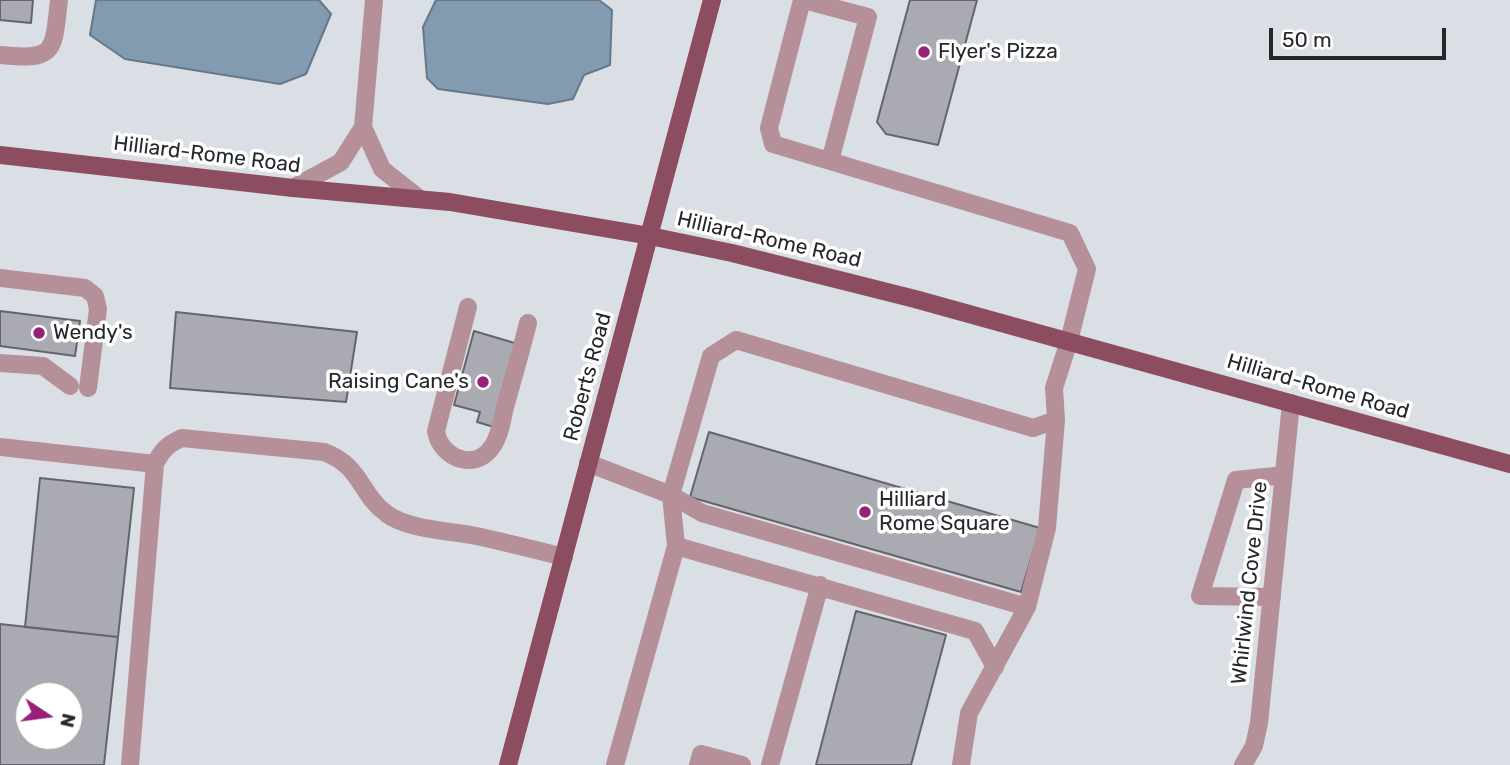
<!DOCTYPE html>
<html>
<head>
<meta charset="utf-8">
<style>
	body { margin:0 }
	#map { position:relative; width:1510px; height:765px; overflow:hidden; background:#d9dfe5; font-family:Rubik,sans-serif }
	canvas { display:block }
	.north { position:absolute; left:14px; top:681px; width:70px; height:70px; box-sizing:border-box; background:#fff; border:2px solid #a8a9aa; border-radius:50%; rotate:103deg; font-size:19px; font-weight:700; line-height:28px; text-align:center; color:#25272a }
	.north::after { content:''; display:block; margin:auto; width:24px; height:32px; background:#99207a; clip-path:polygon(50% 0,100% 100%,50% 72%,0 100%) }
	.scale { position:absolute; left:1269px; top:28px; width:177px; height:32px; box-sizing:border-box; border:4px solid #25272a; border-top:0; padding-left:9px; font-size:21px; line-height:24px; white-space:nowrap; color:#25272a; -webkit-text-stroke:5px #fff; paint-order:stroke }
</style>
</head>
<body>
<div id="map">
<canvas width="1510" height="765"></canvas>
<div class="north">N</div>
<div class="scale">50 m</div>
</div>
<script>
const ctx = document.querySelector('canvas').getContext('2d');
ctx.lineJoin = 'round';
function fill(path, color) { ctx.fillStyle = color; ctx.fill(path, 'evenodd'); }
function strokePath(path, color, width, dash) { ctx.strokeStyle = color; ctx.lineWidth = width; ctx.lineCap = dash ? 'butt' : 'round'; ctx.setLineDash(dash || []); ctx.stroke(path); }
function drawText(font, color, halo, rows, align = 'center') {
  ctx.font = font + ' Rubik,sans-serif'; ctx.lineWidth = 7; ctx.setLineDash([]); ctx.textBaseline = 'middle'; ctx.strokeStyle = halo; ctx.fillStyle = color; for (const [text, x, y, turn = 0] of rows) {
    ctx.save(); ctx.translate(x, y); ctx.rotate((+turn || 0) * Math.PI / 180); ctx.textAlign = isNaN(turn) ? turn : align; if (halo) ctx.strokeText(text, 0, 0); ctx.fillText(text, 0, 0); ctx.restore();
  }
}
const water = new Path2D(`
	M96 0H319L331 14 306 74 280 84 125 59 90 35Z
	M436 0H599L612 10 610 65 584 75 573 99 548 104 438 89 427 78 423 27Z`);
const building = new Path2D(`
	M0 0H33L31 23 0 20Z
	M910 0H977L938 145 886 134 877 122Z
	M0 311 80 321 75 356 0 346Z
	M176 312 357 332 346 402 170 388Z
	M474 331 518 344 494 427 477 422 480 412 454 405Z
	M709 432 1040 528 1021 592 690 497Z
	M40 478 134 488 118 637 25 627Z
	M856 611 946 635 911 765H816Z
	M0 624 118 637 104 765H0ZM28 695H70V737H28Z`);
const minor = new Path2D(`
	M802 0 769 128 773 144 1070 233 1087 269 1069 341 1054 388 1056 420 1047 528 1027 607 969 713 961 765
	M804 0 868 17 830 161
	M0 55C57 61 53 51 59 0
	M363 127 382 169 420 199
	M293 188 341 162 363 127 374 0
	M0 278 85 288 95 296 98 309 88 388
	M468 307 436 431C440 458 475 472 492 447 500 436 502 420 505 407 513 379 521 351 528 323
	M0 363 43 366 70 386
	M0 447 155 464 130 765
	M588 463 671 495 702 513 1027 607
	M155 464C162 450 168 444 182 438L324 452C362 466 359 494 387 514 408 530 455 531 481 537 508 543 536 550 564 557
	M676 546 975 631 995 667
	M1272 597 1200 596 1236 480 1284 475
	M615 765 676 546 671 495 711 356 736 340 1033 428 1056 420
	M698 765 701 754 742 765
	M770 765 820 585
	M1243 765 1254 746 1259 723 1291 403`);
const major = new Path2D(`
	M0 155 293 188 450 202 650 236 732 253 915 299 1510 464
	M508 765 712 0`);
const markers = [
	[924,52,7,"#99207a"],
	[39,333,7,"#99207a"],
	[483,382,7,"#99207a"],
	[865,512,7,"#99207a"]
];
const poiNames = [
	["Flyer's Pizza",938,52],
	["Wendy's",53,333],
	["Raising Cane's",469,382,"right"],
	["Hilliard",879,500],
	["Rome Square",879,524]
];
const streetNames = [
	["Hilliard-Rome Road",207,155,7],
	["Hilliard-Rome Road",769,240,13],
	["Roberts Road",588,377,-75],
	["Hilliard-Rome Road",1318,387,16],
	["Whirlwind Cove Drive",1250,583,-84]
];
fill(water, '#839bb1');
strokePath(water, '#677888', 2);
fill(building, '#aaabb2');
strokePath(building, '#64656b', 2);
strokePath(minor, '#b59099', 18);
strokePath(major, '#8d4d61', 18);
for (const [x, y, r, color] of markers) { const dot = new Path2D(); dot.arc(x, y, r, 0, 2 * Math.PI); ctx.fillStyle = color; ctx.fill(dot); strokePath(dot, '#fff', 2.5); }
drawText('21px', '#25272a', '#fff', poiNames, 'left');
drawText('21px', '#25272a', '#fff', streetNames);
</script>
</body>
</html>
